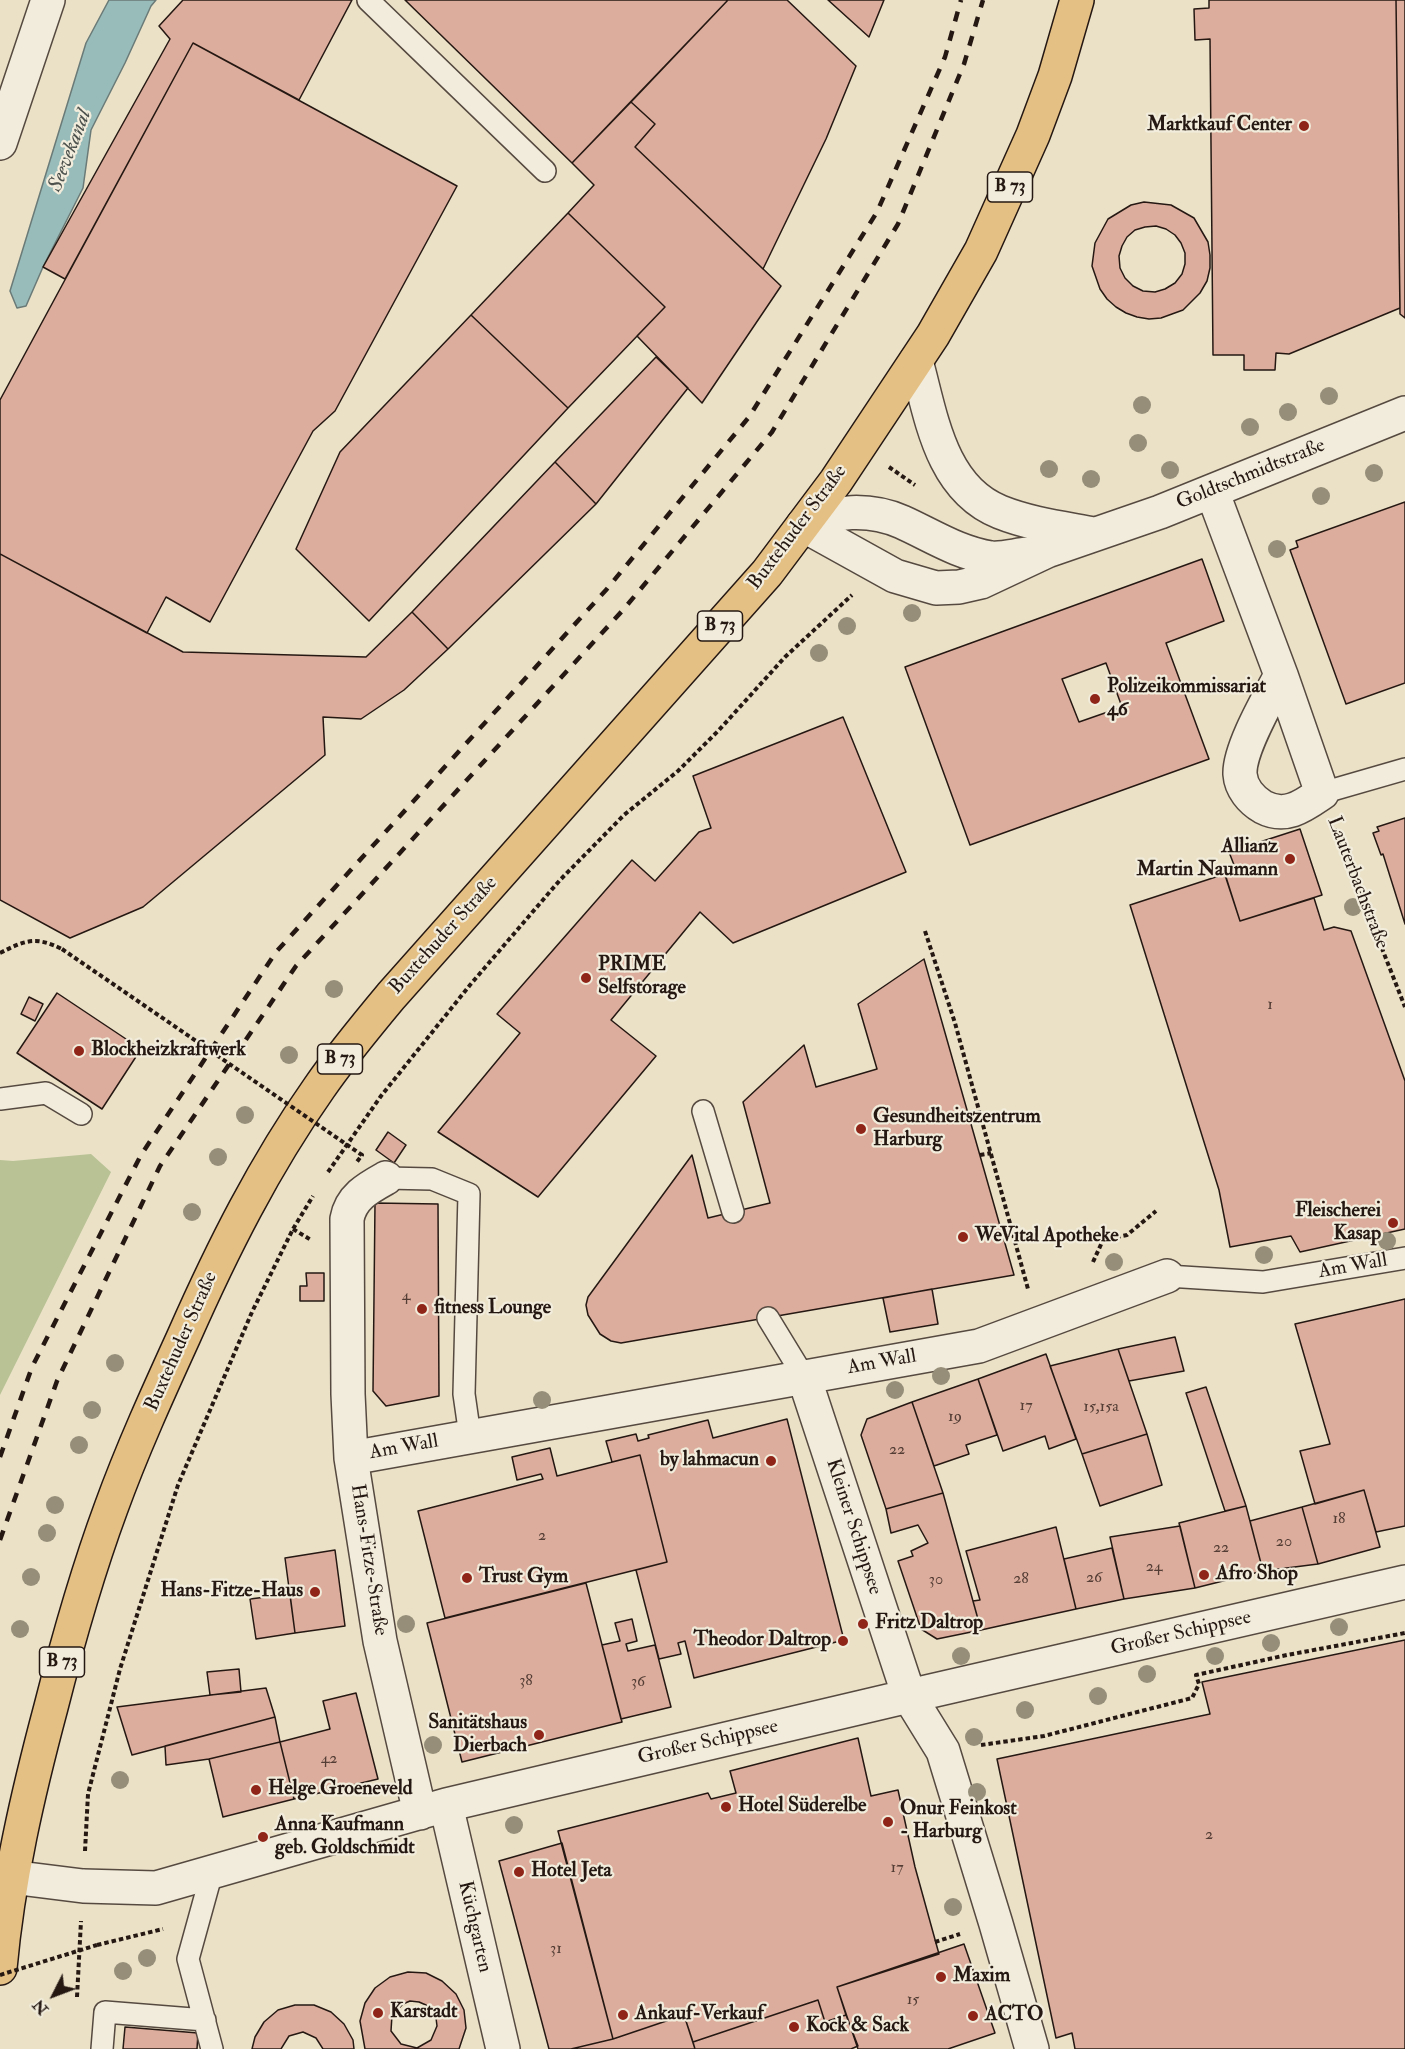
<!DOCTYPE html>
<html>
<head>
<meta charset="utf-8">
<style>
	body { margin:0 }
	#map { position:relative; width:1405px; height:2049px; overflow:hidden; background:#eae1c7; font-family:"IM FELL Double Pica",serif }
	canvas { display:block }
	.north { position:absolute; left:24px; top:1965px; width:60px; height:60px; -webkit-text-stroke:4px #f1ecdb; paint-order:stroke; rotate:228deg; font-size:16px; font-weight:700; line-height:24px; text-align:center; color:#251813 }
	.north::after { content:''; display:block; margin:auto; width:21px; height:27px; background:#251813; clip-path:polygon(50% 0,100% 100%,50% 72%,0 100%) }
</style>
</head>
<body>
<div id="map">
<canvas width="1405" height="2049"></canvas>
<div class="north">N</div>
</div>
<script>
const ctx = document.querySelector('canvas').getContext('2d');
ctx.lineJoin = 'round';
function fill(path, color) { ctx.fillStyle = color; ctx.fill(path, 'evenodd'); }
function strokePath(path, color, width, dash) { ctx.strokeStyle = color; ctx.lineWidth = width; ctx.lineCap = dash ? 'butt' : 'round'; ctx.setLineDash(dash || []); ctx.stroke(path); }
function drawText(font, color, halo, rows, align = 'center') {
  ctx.font = font + ' "IM FELL Double Pica",serif'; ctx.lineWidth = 4.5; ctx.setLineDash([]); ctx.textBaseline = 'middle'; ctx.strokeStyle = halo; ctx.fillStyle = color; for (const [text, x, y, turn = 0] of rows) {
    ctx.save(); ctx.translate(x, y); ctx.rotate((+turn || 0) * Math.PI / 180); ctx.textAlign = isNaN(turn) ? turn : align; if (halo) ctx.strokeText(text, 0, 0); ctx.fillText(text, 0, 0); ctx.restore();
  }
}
const green = new Path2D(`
	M91 1154 111 1172 0 1395V1160L13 1161Z`);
const water = new Path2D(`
	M109 0H156L151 6 125 63 91 130 83 188 43 267 26 306 17 308 10 291 86 43Z`);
const building = new Path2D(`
	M183 0H352L299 100 193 43 65 279 43 267 170 39 159 26Z
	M405 0H728L572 163Z
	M728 0H787L856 66 826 139 763 269 635 147 655 124 631 102Z
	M828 0H884L869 37Z
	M1209 0H1396L1400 308 1289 354 1276 353 1275 370H1244V355H1213L1210 39 1195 40 1194 9 1209 8Z
	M1396 0H1405V318L1400 314Z
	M193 43 457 186 335 411 313 431 210 622 166 597 147 633 0 554V400Z
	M631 102 655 124 635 147 781 286 702 403 637 336 665 307 568 213 594 185 572 163Z
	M1144 202 1171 205 1194 218 1208 242 1210 255V268L1207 281 1200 293 1183 310 1161 318 1149 319 1137 317 1126 313 1116 307 1107 299 1100 289 1092 266 1095 243 1108 219 1131 205ZM1156 226 1166 229 1175 235 1181 243 1185 253V264L1182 274 1175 283 1165 289 1155 292 1143 291 1133 286 1125 278 1120 268 1119 256 1122 246 1127 237 1135 230 1145 227Z
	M568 213 665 307 568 408 471 315Z
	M471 315 568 408 369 621 296 549 340 452Z
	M656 357 688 388 596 504 555 462Z
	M555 462 596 504 448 649 412 612Z
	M1405 502V683L1346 704 1290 550 1298 547 1296 541Z
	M0 554 183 652 366 657 412 612 448 649 404 690 361 719 323 717 325 755 143 907 70 938 0 900Z
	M1202 559 1224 621 1166 643 1209 759 970 845 905 667ZM1106 663 1122 707 1079 722 1062 679Z
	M843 717 906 872 733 943 700 912 611 1020 656 1056 538 1197 438 1132 520 1033 497 1014 632 860 655 881 699 832 711 828 693 776Z
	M1405 818V924L1383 854 1381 855 1373 833 1379 831 1377 827Z
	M1300 829 1322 895 1240 921 1223 869 1234 865 1229 852Z
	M1225 874 1240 921 1314 898 1324 930 1334 927 1351 931 1405 1081V1229L1300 1252 1291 1236 1230 1247 1219 1190 1130 905Z
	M924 959 1014 1275 621 1343 611 1341 600 1334 588 1315 586 1305 588 1297 692 1155 708 1218 770 1203 743 1102 804 1045 816 1087 877 1069 858 1004Z
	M57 993 141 1049 102 1109 17 1053Z
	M29 997 43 1004 35 1021 21 1014Z
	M388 1132 406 1145 394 1163 376 1150Z
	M375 1203 438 1204 439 1396 386 1406 373 1391Z
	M306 1273H324V1301H300V1286H307Z
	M932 1289 938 1324 890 1332 883 1298Z
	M1405 1299V1526L1376 1532 1364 1490 1315 1504 1300 1451 1330 1444 1295 1324Z
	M1175 1337 1184 1371 1129 1381 1118 1349Z
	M1118 1349 1147 1434 1082 1454 1050 1366Z
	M1046 1354 1076 1439 1049 1449 1045 1436 1003 1451 978 1379Z
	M978 1379 997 1435 966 1445 969 1454 934 1466 912 1402Z
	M1206 1387 1246 1506 1225 1511 1186 1393Z
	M912 1402 943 1493 886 1509 861 1435 867 1419Z
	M787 1419 844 1640 694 1678 685 1641 678 1643 681 1654 659 1659 636 1570 667 1562 640 1455 612 1462 606 1441 636 1434 638 1441 649 1438 648 1435 708 1420 713 1438Z
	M1147 1434 1162 1485 1100 1506 1082 1454Z
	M550 1448 557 1476 640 1455 667 1562 445 1618 418 1511 543 1479 541 1474 517 1480 512 1457Z
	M1364 1490 1380 1547 1318 1564 1302 1507Z
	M943 1493 981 1630 937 1639 921 1629 898 1561 913 1556 911 1551 928 1543 918 1525 891 1533 886 1509Z
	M1246 1506 1263 1571 1195 1588 1179 1523Z
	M1302 1507 1318 1564 1263 1571 1250 1521Z
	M1180 1526 1195 1588 1124 1599 1110 1537Z
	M1056 1527 1076 1609 981 1630 973 1601 980 1600 966 1551Z
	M1112 1548 1124 1599 1076 1609 1064 1559Z
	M335 1550 345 1626 295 1633 285 1558Z
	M586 1583 622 1722 462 1762 427 1623Z
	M290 1594 295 1633 256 1639 250 1599Z
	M632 1619 637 1641 626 1644 628 1651 655 1645 671 1707 621 1719 602 1645 620 1641 615 1623Z
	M1405 1640V2049H1075L1072 2033 1056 2038 997 1759 1210 1714 1202 1682Z
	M239 1669 241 1692 210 1695 207 1672Z
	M266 1688 275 1717 132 1755 117 1707Z
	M356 1693 378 1779 294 1799 280 1742 330 1729 323 1701Z
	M275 1717 280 1742 209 1759 166 1765 165 1746Z
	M858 1738 871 1796 898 1790 915 1867 939 1954 837 1987 846 2015 825 2022 818 2000 693 2042 684 2015 613 2039 558 1831 708 1793 711 1799 736 1793 730 1771Z
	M280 1742 294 1799 223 1817 209 1759Z
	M562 1843 613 2039 571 2049H549L499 1861Z
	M964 1944 995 2033 948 2049H858L837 1987Z
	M408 1972 426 1973 442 1981 456 1994 464 2010 466 2028 459 2049H365L360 2021 365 2003 375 1988 390 1977ZM410 2001 419 2002 426 2005 436 2018 437 2026 431 2040 417 2048 401 2044 391 2031 392 2015 403 2004Z
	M818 2000 825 2022 846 2015 858 2046 851 2049H695L693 2042Z
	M295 2005H314L331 2012 344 2024 353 2040 354 2049H323L316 2038 303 2032 289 2036 281 2049H252L255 2037 264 2022 278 2010Z
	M684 2015 695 2049H571L613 2039Z
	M125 2027 198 2033 197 2049H123Z`);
const path = new Path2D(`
	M889 467 915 485
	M1335 829 1405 1007
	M925 931 955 1023 1028 1289
	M0 953C26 940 35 936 62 949
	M980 1155 991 1153
	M328 1172 381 1096 470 985 560 880 624 815 678 771 719 730 785 657 852 595
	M293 1229 311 1240
	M1093 1262 1103 1240 1127 1235 1156 1211
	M981 1745 1044 1736 1192 1698 1199 1684 1196 1675 1287 1655 1405 1633
	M85 1851 88 1794 120 1669 178 1485 252 1312 293 1229 313 1196
	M935 1942 960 1934
	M97 1945 163 1929
	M77 1997 81 1921`);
const service = new Path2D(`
	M368 0 545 171
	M1322 793 1405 769
	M0 1099 46 1093 81 1114
	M703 1111 733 1212
	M386 1178 432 1179 469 1194 464 1394 470 1436
	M1167 1276 1263 1282 1405 1258
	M768 1318 804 1377
	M102 2049 105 2012 205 2020
	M212 2049 188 1959 212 1872`);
const minor = new Path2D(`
	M0 143 48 0
	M916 361C931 415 940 488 1000 512 1030 524 1062 528 1094 534
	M1212 491 1281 675
	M803 525 895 576 936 588 959 587 981 582 1047 551 1160 512 1405 413
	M803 525C833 510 870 508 902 522 931 535 958 553 991 558 1003 559 1016 555 1028 554
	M1281 675 1322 793C1303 806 1286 819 1263 807 1251 800 1241 788 1240 774 1239 749 1269 698 1281 675Z
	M386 1178C368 1188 351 1197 347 1219L348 1394 351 1458 380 1641 420 1813
	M804 1377 909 1696 943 1751 996 1924 1032 2049
	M351 1458 979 1346 1167 1276
	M446 1805 503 2049
	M11 1877 83 1886 156 1888 446 1805 909 1696 1405 1582`);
const primary = new Path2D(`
	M0 1968C8 1879 28 1793 51 1707 68 1640 87 1573 111 1508 132 1450 158 1393 184 1336 222 1250 264 1166 319 1088 341 1056 366 1026 391 996L767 573 836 481 933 335 981 251 1033 135 1055 76 1077 0`);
const rail = new Path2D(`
	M0 1457 32 1367 141 1155 276 952 606 590 749 417 877 212 945 57 961 0
	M0 1540 57 1381 160 1166 296 966 623 610 772 432 898 224 964 64 983 0`);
const pathBridge = new Path2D(`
	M62 949 362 1155 356 1163
	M0 1975 97 1945`);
const trees = [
	[1329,396],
	[1142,405],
	[1288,412],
	[1250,427],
	[1138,443],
	[1049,469],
	[1170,470],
	[1374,473],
	[1091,479],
	[1321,496],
	[1277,549],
	[912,613],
	[847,626],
	[819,653],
	[1353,907],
	[334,989],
	[289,1055],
	[245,1115],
	[218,1157],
	[192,1212],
	[1387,1241],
	[1264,1255],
	[1114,1262],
	[115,1363],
	[941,1376],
	[895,1390],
	[542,1400],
	[92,1410],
	[79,1445],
	[55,1505],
	[47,1533],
	[31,1577],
	[406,1624],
	[1339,1627],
	[20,1629],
	[1271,1643],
	[961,1656],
	[1215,1656],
	[1147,1674],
	[1098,1696],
	[1025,1710],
	[974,1737],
	[433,1745],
	[120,1780],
	[977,1792],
	[514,1825],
	[953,1907],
	[147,1958],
	[123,1971]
];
const markers = [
	[1304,126,6,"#8f2418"],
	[1095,699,6,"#8f2418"],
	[1290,859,6,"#8f2418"],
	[586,978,6,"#8f2418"],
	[79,1051,6,"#8f2418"],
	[861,1129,6,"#8f2418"],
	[1393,1223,6,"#8f2418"],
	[963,1237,6,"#8f2418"],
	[422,1309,6,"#8f2418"],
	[771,1461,6,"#8f2418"],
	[1204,1575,6,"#8f2418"],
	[467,1578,6,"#8f2418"],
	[315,1592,6,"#8f2418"],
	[863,1624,6,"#8f2418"],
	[843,1641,6,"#8f2418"],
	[539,1735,6,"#8f2418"],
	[256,1790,6,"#8f2418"],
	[726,1807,6,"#8f2418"],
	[888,1822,6,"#8f2418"],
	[263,1837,6,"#8f2418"],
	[519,1872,6,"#8f2418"],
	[941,1977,6,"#8f2418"],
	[378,2013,6,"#8f2418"],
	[623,2015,6,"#8f2418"],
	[973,2016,6,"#8f2418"],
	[794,2027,6,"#8f2418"]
];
const numberNames = [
	["1",1270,1006],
	["4",406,1297],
	["17",1026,1407],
	["15,15a",1101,1408],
	["19",955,1418],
	["22",897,1451],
	["18",1339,1520],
	["2",542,1537],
	["20",1284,1543],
	["22",1221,1549],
	["24",1154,1568],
	["26",1094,1579],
	["28",1021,1580],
	["30",936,1581],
	["38",526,1682],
	["36",638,1683],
	["42",329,1760],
	["2",1209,1836],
	["17",897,1869],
	["31",556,1950],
	["15",913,2001]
];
const shields = [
	[1010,187,45],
	[720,626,45],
	[340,1059,45],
	[62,1662,45]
];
const shieldNames = [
	["B 73",1010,187],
	["B 73",720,626],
	["B 73",340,1059],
	["B 73",62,1662]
];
const poiNames = [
	["Marktkauf Center",1292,126,"right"],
	["Polizeikommissariat",1107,688],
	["46",1107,711],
	["Allianz",1278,848,"right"],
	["Martin Naumann",1278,871,"right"],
	["PRIME",598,966],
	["Selfstorage",598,989],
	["Blockheizkraftwerk",91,1051],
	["Gesundheitszentrum",873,1118],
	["Harburg",873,1141],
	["Fleischerei",1381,1212,"right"],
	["Kasap",1381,1235,"right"],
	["WeVital Apotheke",975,1237],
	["fitness Lounge",434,1309],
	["by lahmacun",759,1461,"right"],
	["Afro Shop",1216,1575],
	["Trust Gym",479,1578],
	["Hans-Fitze-Haus",303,1592,"right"],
	["Fritz Daltrop",875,1624],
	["Theodor Daltrop",831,1641,"right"],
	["Sanitätshaus",527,1724,"right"],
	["Dierbach",527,1747,"right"],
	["Helge Groeneveld",268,1790],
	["Hotel Süderelbe",738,1807],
	["Onur Feinkost",900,1810],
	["- Harburg",900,1833],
	["Anna Kaufmann",275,1826],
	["geb. Goldschmidt",275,1849],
	["Hotel Jeta",531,1872],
	["Maxim",953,1977],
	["Karstadt",390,2013],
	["Ankauf-Verkauf",635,2015],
	["ACTO",985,2016],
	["Kock & Sack",806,2027]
];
const streetNames = [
	["Goldtschmidtstraße",1251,475,-22],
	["Buxtehuder Straße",798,528,-53],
	["Lauterbachstraße",1357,883,69],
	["Buxtehuder Straße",444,936,-48],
	["Am Wall",1353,1267,-10],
	["Buxtehuder Straße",182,1342,-66],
	["Am Wall",882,1363,-10],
	["Am Wall",404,1448,-10],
	["Kleiner Schippsee",853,1527,72],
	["Hans-Fitze-Straße",368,1560,81],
	["Großer Schippsee",1181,1634,-13],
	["Großer Schippsee",708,1743,-13],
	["Küchgarten",474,1927,77]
];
const waterNames = [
	["Seevekanal",71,151,-69]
];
fill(green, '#b8c294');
fill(water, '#98bcba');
strokePath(water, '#6a7a77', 1.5);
fill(building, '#dcad9c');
strokePath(building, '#251813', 1.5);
strokePath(service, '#564a40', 24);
strokePath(minor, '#564a40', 36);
strokePath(primary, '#251813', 36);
strokePath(path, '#251813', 4, [4.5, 3]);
strokePath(service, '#f1ecdb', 21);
strokePath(minor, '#f1ecdb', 33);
strokePath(primary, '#e5c084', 33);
strokePath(rail, '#251813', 4.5, [10, 10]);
strokePath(pathBridge, '#251813', 4, [4.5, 3]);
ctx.fillStyle = '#968e79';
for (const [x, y] of trees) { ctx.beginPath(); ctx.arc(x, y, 9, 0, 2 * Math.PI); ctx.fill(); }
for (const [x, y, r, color] of markers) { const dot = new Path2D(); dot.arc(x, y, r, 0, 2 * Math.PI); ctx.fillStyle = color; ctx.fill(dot); strokePath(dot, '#f1ecdb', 2); }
drawText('16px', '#533d35', null, numberNames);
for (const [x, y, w] of shields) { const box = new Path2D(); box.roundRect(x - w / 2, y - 15, w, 30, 4.5); ctx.fillStyle = '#f1ecdb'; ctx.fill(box); strokePath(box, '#251813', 1.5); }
drawText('bold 18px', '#251813', null, shieldNames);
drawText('bold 20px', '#251813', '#f1ecdb', poiNames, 'left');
drawText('20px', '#251813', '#f1ecdb', streetNames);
drawText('italic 21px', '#4d514d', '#f1ecdb', waterNames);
</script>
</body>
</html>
